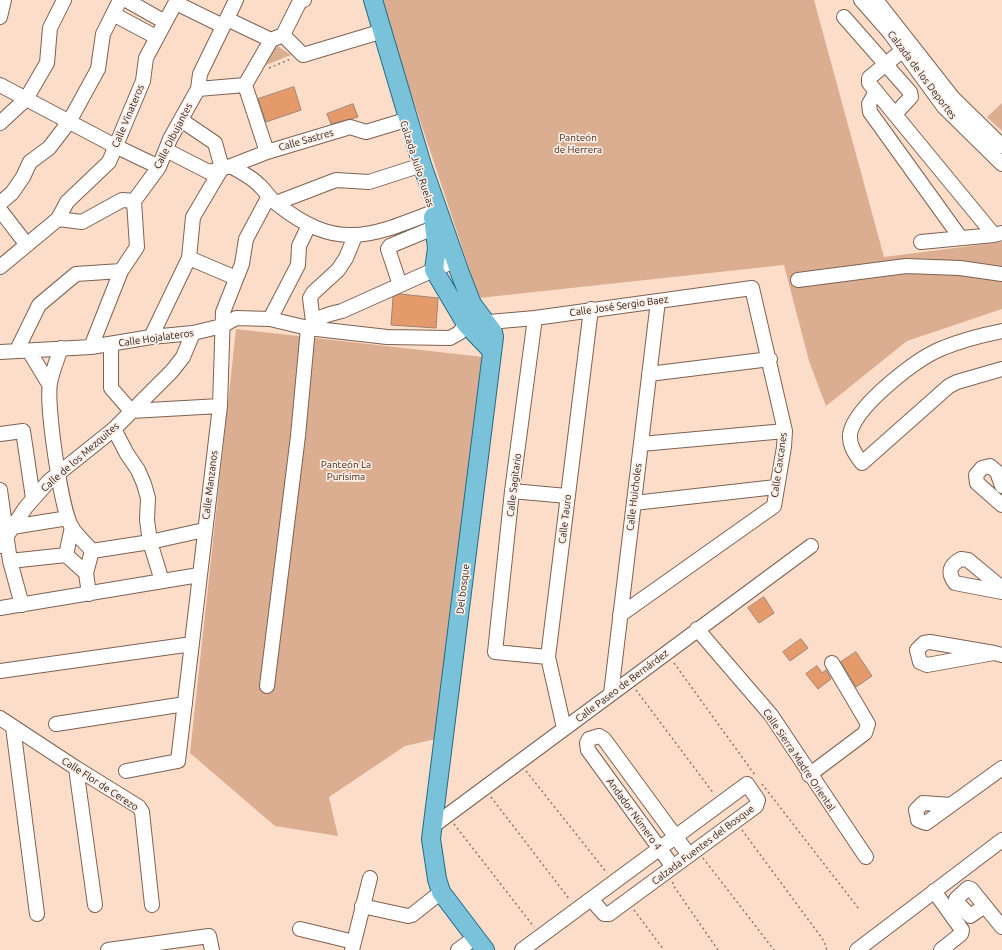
<!DOCTYPE html>
<html>
<head>
<meta charset="utf-8">
<style>
	body { margin:0 }
	canvas { display:block; background:#fcddca }
</style>
</head>
<body>
<canvas width="1002" height="950"></canvas>
<script>
const ctx = document.querySelector('canvas').getContext('2d');
ctx.lineJoin = 'round';
function fill(path, color) { ctx.fillStyle = color; ctx.fill(path, 'evenodd'); }
function strokePath(path, color, width, dash) { ctx.strokeStyle = color; ctx.lineWidth = width; ctx.lineCap = dash ? 'butt' : 'round'; ctx.setLineDash(dash || []); ctx.stroke(path); }
function drawText(font, color, halo, rows, align = 'center') {
  ctx.font = font + ' Ubuntu,sans-serif'; ctx.lineWidth = 3.5; ctx.setLineDash([]); ctx.textBaseline = 'middle'; ctx.strokeStyle = halo; ctx.fillStyle = color; for (const [text, x, y, turn = 0] of rows) {
    ctx.save(); ctx.translate(x, y); ctx.rotate((+turn || 0) * Math.PI / 180); ctx.textAlign = isNaN(turn) ? turn : align; if (halo) ctx.strokeText(text, 0, 0); ctx.fillText(text, 0, 0); ctx.restore();
  }
}
const green = new Path2D(`
	M380 0H814L884 257 1002 242V309L907 341 826 406 809 361 784 265 479 298Z
	M276 45 291 55 263 66Z
	M1002 103V131L987 117Z
	M236 329 483 357 440 738 405 746 329 797 338 836 275 826 190 753Z`);
const building = new Path2D(`
	M294 87 301 110 266 122 258 99Z
	M353 104 358 117 331 124 327 114Z
	M400 294 438 298 436 328 391 325 393 297Z
	M764 597 774 613 759 623 748 608Z
	M801 639 808 648 790 661 783 652Z
	M856 652 872 676 856 687 841 662Z
	M817 666 822 673 826 670 831 679 818 689 806 674Z`);
const path = new Path2D(`
	M269 68 291 59
	M674 663 755 775
	M636 690 714 794
	M526 771 607 873
	M762 784 859 909
	M491 797 570 900
	M454 824 534 927
	M742 830 824 941 827 950
	M703 858 774 950
	M673 882V885L718 950
	M634 910 664 950`);
const minor = new Path2D(`
	M126 0 165 22
	M861 0 890 33 944 107 1002 164
	M876 0 953 98 1002 146
	M176 3 223 26
	M113 14 156 37
	M0 17 4 0
	M844 17 910 92 911 97 895 114
	M227 19 271 40
	M283 35 300 1 304 0
	M271 40 283 35 303 55 383 31
	M903 50 869 78V83L994 235 1002 233
	M0 85 115 146 159 167
	M245 85 267 152
	M245 85 271 40
	M198 89 245 85
	M876 91 869 104 870 112 960 237
	M0 123 26 99 47 63 50 28 64 0
	M166 150 209 172 231 166 267 152 350 127 366 132 409 119
	M231 166C240 172 252 177 259 185 265 190 269 198 276 203 338 253 372 236 438 210
	M0 203 12 193 23 177 30 162 49 148 69 122 98 69 103 34 120 0
	M276 203 336 180 369 182 422 165
	M0 210 27 245
	M58 219 82 222 122 200 134 201
	M921 242 994 235
	M189 258 236 278
	M0 267 58 219 67 202 109 162 143 81 146 58 177 0
	M798 280 906 266 960 268 1002 274
	M400 285 388 249 390 246 443 224
	M535 318 512 491 495 652 548 657
	M270 319 298 265 299 246 309 225
	M313 322 310 298 313 293 338 270 346 258 355 236
	M1002 331C982 335 962 340 943 348 917 358 860 403 851 430 847 443 855 454 862 463L949 386 957 382 1002 369
	M151 337 189 258 193 217 222 168 215 143 181 120
	M111 345V388L131 411 220 406
	M91 347 121 271
	M61 348C57 360 52 372 50 383 46 404 61 510 72 528 77 536 86 543 92 551L86 573 89 594
	M17 350 39 305 76 274 121 271 137 247 134 201 159 167 170 139 198 89 200 74 236 0
	M29 351 49 384
	M0 352 91 347 151 337 193 333 222 326 236 318 270 319 308 328 387 337 450 338 459 333 466 324 535 318 752 288 785 431 784 447 774 506 620 615
	M649 374 770 359
	M114 429 127 454 138 470 144 484 148 498 147 520 150 542 162 581
	M0 434 23 431 33 498
	M641 444 785 431
	M1002 486 997 472 990 466 982 468 976 475 977 483 1002 505
	M0 490 10 561 22 605
	M512 491 567 496
	M634 503 776 487
	M12 527 68 518
	M0 546 26 507 49 481 114 429 172 371 183 357 193 333
	M92 551 150 542 204 530
	M66 555 86 573
	M10 561 66 555 72 527
	M1002 588 968 560 961 559C950 565 947 572 955 583L1002 592
	M0 608 199 575
	M697 629 771 715 866 857
	M994 653 927 665 920 662 917 650 924 643 930 642 994 653 1002 655
	M0 671 192 644
	M267 686 298 436 308 328C316 317 329 314 342 311L456 260
	M611 694 658 301
	M0 718 76 768 139 807 142 812 152 905
	M56 724 185 704
	M13 727 37 914
	M564 728 548 657 591 309
	M76 768 95 905
	M126 771 178 761 220 406 223 312 242 264 246 239 269 196
	M809 775 865 733 868 724 832 663
	M951 805 923 803 916 810 918 820 926 823 1002 768
	M433 826 811 546
	M673 867 588 750 587 743 589 739 599 736 604 739 689 855
	M934 891 962 930 961 934 941 950
	M362 906 408 916 412 915 441 892
	M985 906 970 916 956 901V899L968 888 971 889 1002 927
	M300 929 354 942
	M108 950 209 936 212 950
	M352 950 370 878
	M458 950 476 937
	M522 950 747 784 758 800 756 806 609 914H604L591 899
	M857 950 1002 840`);
const major = new Path2D(`
	M373 0 422 165 460 273 472 304 493 332 494 337 431 839 437 879 441 892 485 950
	M433 217 437 248 434 270 466 324 492 351`);
const streetNames = [
	["Calzada de los Deportes",922,75,53],
	["Calle Vinateros",128,116,-67],
	["Calle Dibujantes",173,136,-63],
	["Calle Sastres",306,140,-16],
	["Calzada Julio Ruelas",417,164,72],
	["Calle José Sergio Baez",619,306,-8],
	["Calle Hojalateros",156,338,-8],
	["Calle de los Mezquites",80,457,-41],
	["Calle Caxcanes",779,465,-82],
	["Calle Manzanos",210,485,-83],
	["Calle Sagitario",514,485,-83],
	["Calle Huicholes",634,497,-83],
	["Calle Tauro",565,519,-83],
	["Del bosque",463,589,-83],
	["Calle Paseo de Bernárdez",622,686,-37],
	["Calle Sierra Madre Oriental",799,760,56],
	["Calle Flor de Cerezo",100,784,33],
	["Andador Número 4",634,814,54],
	["Calzada Fuentes del Bosque",703,845,-37]
];
const parkNames = [
	["Panteón",578,138],
	["de Herrera",578,150],
	["Panteón La",346,465],
	["Purísima",346,477]
];
fill(green, '#dbae92');
fill(building, '#e49a6b');
strokePath(building, '#a08372', 1);
strokePath(minor, '#7d6252', 16);
strokePath(major, '#226d85', 20);
strokePath(path, '#8a7669', 1.5, [2, 3]);
strokePath(minor, '#fff', 14);
strokePath(major, '#79c2da', 18);
drawText('10px', '#271c15', '#fbeee7', streetNames);
drawText('10px', '#472914', '#fbeee7', parkNames);
</script>
</body>
</html>
